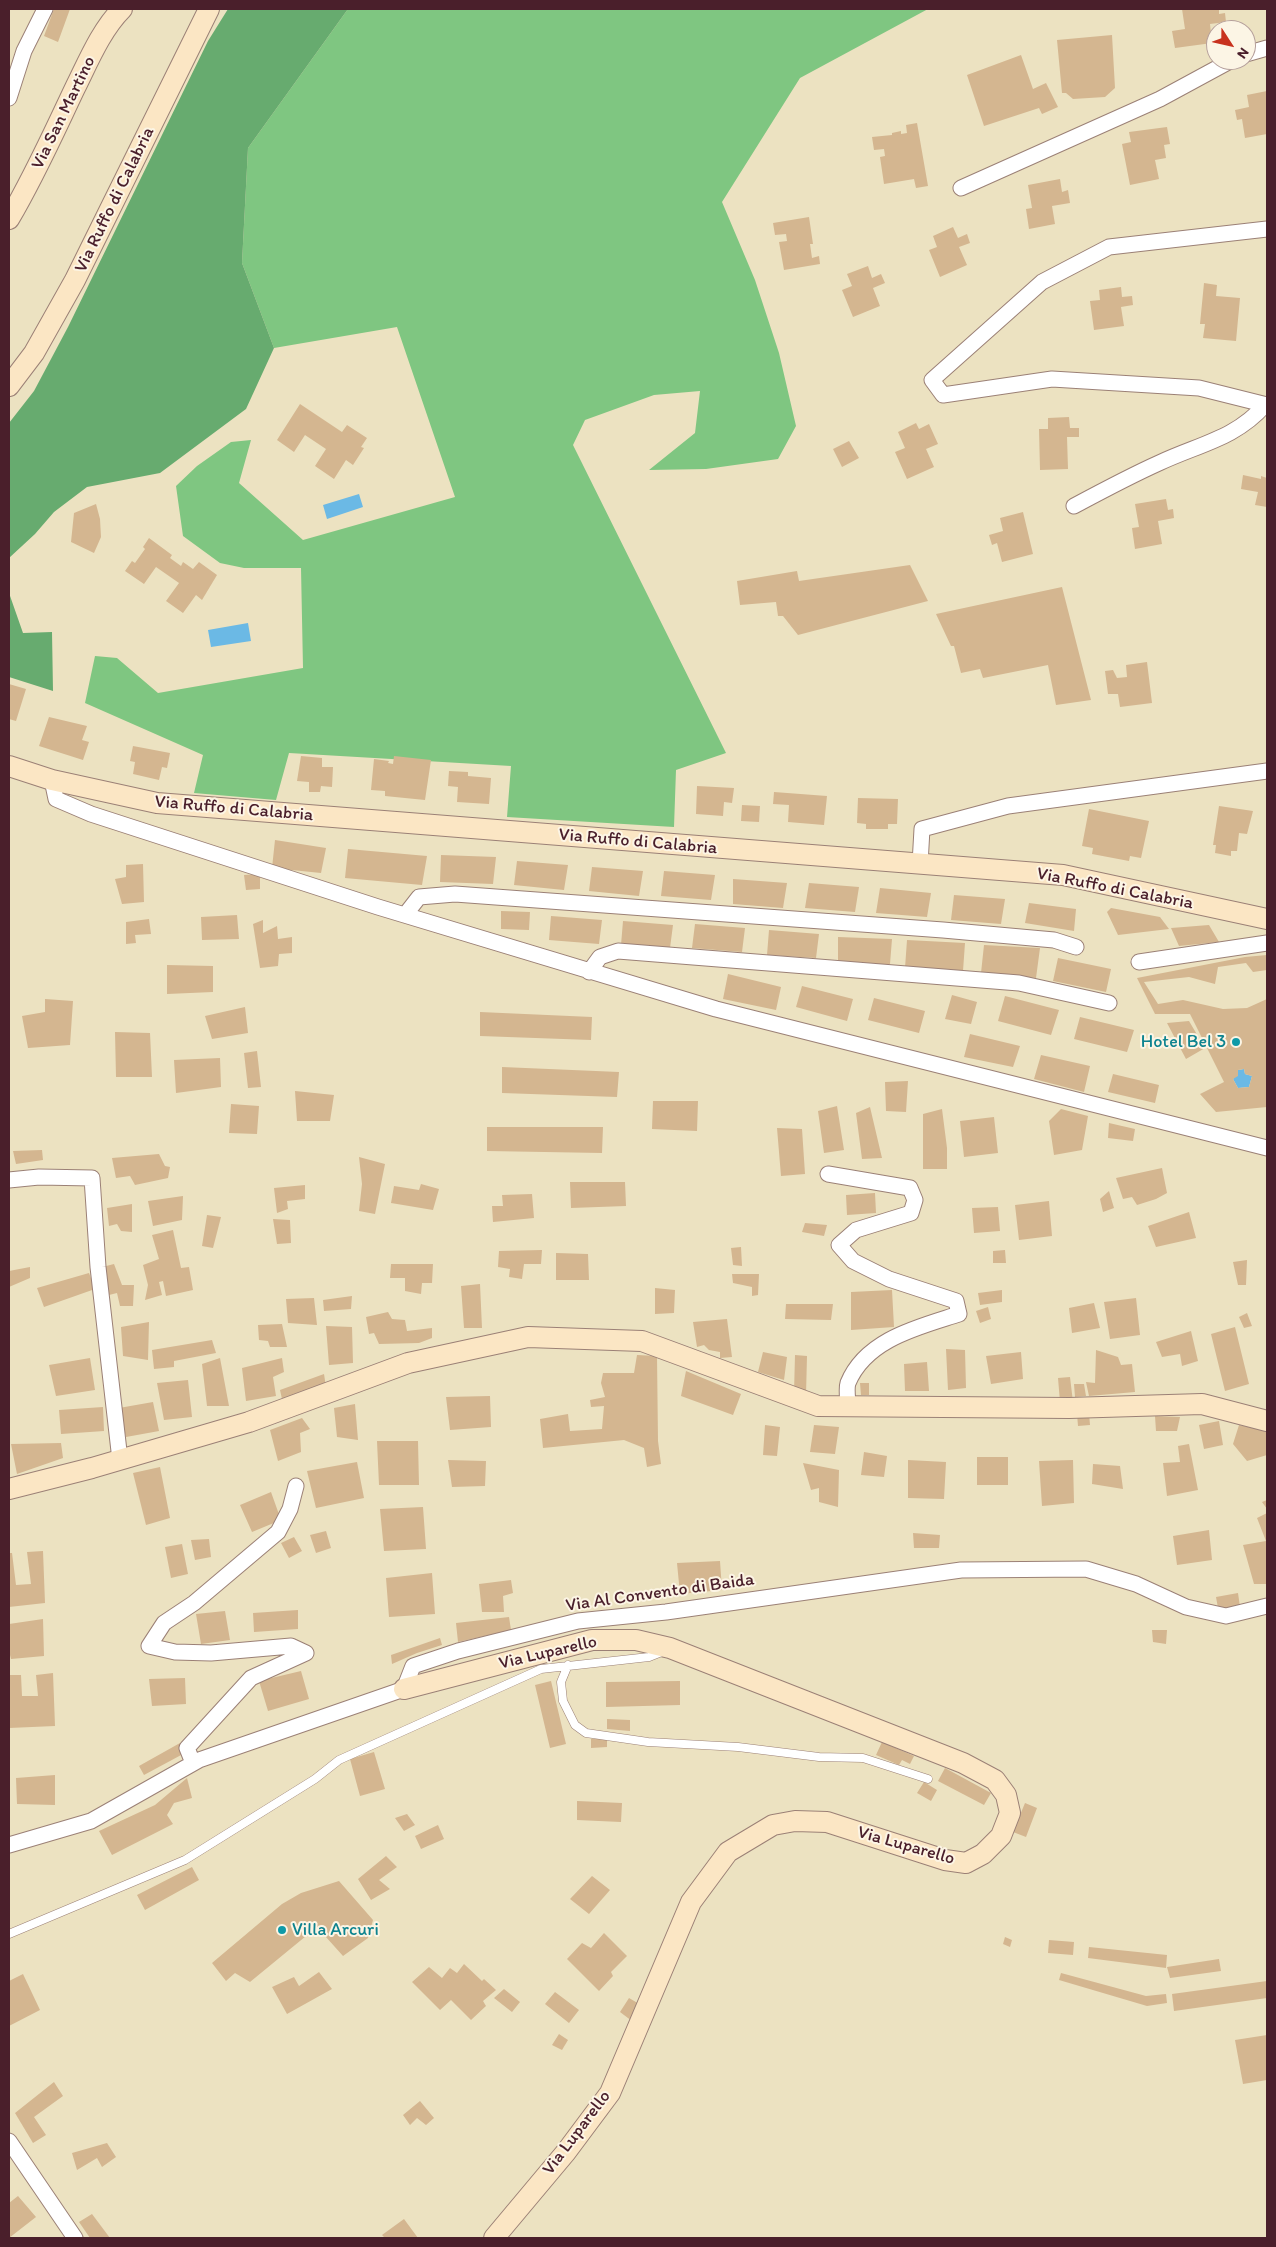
<!DOCTYPE html>
<html>
<head>
<meta charset="utf-8">
<style>
	body { margin:0 }
	#map { position:relative; width:1276px; height:2247px; overflow:hidden; background:#ece2c1; font-family:Itim,sans-serif }
	canvas { display:block }
	.frame { position:absolute; inset:0; border:10px solid #4a1f2b; pointer-events:none }
	.north { position:absolute; left:1206px; top:20px; width:50px; height:50px; box-sizing:border-box; background:#fcf5e5; border:1px solid #b59f9b; border-radius:50%; rotate:125deg; font-size:14px; font-weight:700; line-height:20px; text-align:center; color:#4a1f2b }
	.north::after { content:''; display:block; margin:auto; width:18px; height:22px; background:#c8321e; clip-path:polygon(50% 0,100% 100%,50% 72%,0 100%) }
</style>
</head>
<body>
<div id="map">
<canvas width="1276" height="2247"></canvas>
<div class="frame"></div>
<div class="north">N</div>
</div>
<script>
const ctx = document.querySelector('canvas').getContext('2d');
ctx.lineJoin = 'round';
function fill(path, color) { ctx.fillStyle = color; ctx.fill(path, 'evenodd'); }
function strokePath(path, color, width, dash) { ctx.strokeStyle = color; ctx.lineWidth = width; ctx.lineCap = dash ? 'butt' : 'round'; ctx.setLineDash(dash || []); ctx.stroke(path); }
function drawText(font, color, halo, rows, align = 'center') {
  ctx.font = font + ' Itim,sans-serif'; ctx.lineWidth = 4; ctx.setLineDash([]); ctx.textBaseline = 'middle'; ctx.strokeStyle = halo; ctx.fillStyle = color; for (const [text, x, y, turn = 0] of rows) {
    ctx.save(); ctx.translate(x, y); ctx.rotate((+turn || 0) * Math.PI / 180); ctx.textAlign = isNaN(turn) ? turn : align; if (halo) ctx.strokeText(text, 0, 0); ctx.fillText(text, 0, 0); ctx.restore();
  }
}
const green = new Path2D(`
	M348 9H928L800 78 722 202 755 280 779 353 796 426 778 459 706 469 649 470 695 433 700 391 654 395 585 420 573 445 726 753 676 770 674 827 507 817 511 766 289 753 276 800 194 793 203 755 85 703 95 656 117 658 158 693 303 668 301 568H244L220 563 183 536 176 486 197 466 231 442 251 440 239 483 303 540 455 497 397 327 274 348 242 263 248 148Z`);
const forest = new Path2D(`
	M228 9H348L248 148 242 263 274 348 246 409 160 473 87 487 54 512 35 534 9 558V423L34 391 68 327 208 41Z
	M9 593 23 633 52 632 53 691 9 677Z`);
const water = new Path2D(`
	M359 494 363 507 327 519 323 505Z
	M248 623 251 641 211 647 208 630Z
	M1244 1069 1245 1074 1252 1076 1249 1087 1238 1088 1233 1079 1238 1070Z`);
const building = new Path2D(`
	M54 9H70L58 42 44 36Z
	M1182 9H1219V14L1225 13 1226 22 1210 24 1212 43 1175 48 1172 31 1185 29Z
	M1112 35 1115 88 1105 97 1073 99 1066 93H1062L1057 40Z
	M1021 55 1033 89 1046 83 1058 107 1042 114 1039 108 984 126 967 75Z
	M1267 91V134L1245 138 1242 119 1237 120 1235 110 1249 107 1247 95Z
	M917 123 928 186 916 188 914 179 884 184 880 157 885 156 884 149 874 150 872 137 892 135V133L901 131V134L907 133 906 125Z
	M1167 127 1170 144 1164 145 1166 158 1155 160 1159 179 1130 185 1122 144 1131 142 1129 132Z
	M1060 179 1062 192 1068 190 1070 203 1052 206 1055 224 1029 229 1026 209 1032 208 1028 185Z
	M809 217 813 244H810L812 258 819 256 820 264 784 270 779 242 787 241 786 234 775 235 773 223Z
	M953 227 958 238 967 234 970 243 959 247 967 265 940 277 929 250 937 247 933 236Z
	M868 266 872 278 881 274 885 283 873 288 880 306 853 317 842 290 852 286 847 274Z
	M1204 283 1217 285 1216 296 1240 298 1236 341 1203 338 1205 324H1200Z
	M1121 287 1122 297 1132 296 1133 305 1121 307 1124 326 1094 330 1090 301 1100 300 1099 290Z
	M300 404 342 432 347 425 367 438 361 447 364 448 353 465 346 460 334 479 315 466 326 449 305 435 294 452 277 440Z
	M1069 417 1070 428H1079V437H1067L1068 469 1040 470 1039 429H1048V418Z
	M916 423 919 429 929 424 938 444 926 449 934 467 907 479 895 452 905 448 898 432Z
	M849 441 859 458 842 467 833 449Z
	M1243 475 1261 479V476L1267 478V507L1255 505 1258 492 1241 489Z
	M1166 499 1168 510 1173 509 1174 518 1158 521 1162 544 1135 549 1132 528 1139 527 1135 504Z
	M96 504 100 519 101 537 94 553 71 542 74 513Z
	M1023 512 1033 554 1002 562 997 543 992 545 989 535 1003 531 1000 518Z
	M149 538 172 555 170 558 181 566 183 562 193 569 199 562 217 575 202 600 196 595 183 613 166 601 179 583 156 567 144 584 125 571 132 561 135 563 145 549 143 547Z
	M910 565 928 601 798 635 783 616H778L776 602 740 605 737 581 797 571 799 581Z
	M1062 587 1091 700 1056 705 1048 665 983 678 980 669 961 673 954 646H951L936 614Z
	M1147 662 1152 703 1120 707 1118 694H1108L1105 671 1113 670 1117 678 1127 677 1126 665Z
	M9 684 26 689 16 721 9 719Z
	M49 717 87 726 82 740 89 742 83 760 39 746Z
	M133 746 170 753 167 768 162 767 159 780 133 774 135 762 130 761Z
	M301 756 322 758V767H333L332 787 321 786 320 792H309V782L297 781Z
	M394 756 431 760 425 800 385 796V791L371 790 374 759 389 761 388 763 393 764Z
	M449 771 468 772V776L491 778 489 804 457 802 458 787 448 786Z
	M697 786 734 788 732 803 724 802 723 816 696 814Z
	M774 792 827 796 824 825 788 822 789 805 773 804Z
	M858 798 898 799 897 824H888V829H866V824L857 823Z
	M742 805 760 806 759 822 741 821Z
	M1219 806 1253 811 1247 834 1239 833 1237 851H1231V856L1215 853 1216 845H1213Z
	M1089 809 1149 821 1141 858 1130 856 1129 861 1092 854 1093 848 1082 846Z
	M275 840 326 848 321 873 272 868Z
	M348 849 427 856 422 885 345 878Z
	M441 855 496 857 493 884 440 882Z
	M517 861 568 865 564 890 514 885Z
	M143 864 144 902 122 904 115 879 126 877V865Z
	M592 867 643 871 639 896 589 891Z
	M664 871 715 875 711 900 661 896Z
	M260 874V889L246 890 244 875Z
	M733 879 787 883 783 908 733 904Z
	M809 883 859 887 855 912 805 908Z
	M880 888 931 893 927 917 876 913Z
	M954 895 1005 899 1001 924 951 920Z
	M1029 903 1076 909 1074 931 1025 923Z
	M1111 908 1160 917 1169 929 1118 935 1107 912Z
	M501 911 530 912 529 930 501 929Z
	M237 915 239 939 202 940 201 917Z
	M551 916 602 920 599 944 549 940Z
	M149 919 151 934 135 935 136 943 126 944V922Z
	M263 920V933L277 926 278 939 292 937V953L279 954 278 966 260 968 253 924Z
	M623 921 673 925 670 948 621 945Z
	M695 924 745 928 742 952 692 948Z
	M1209 925 1219 942 1179 946 1171 928Z
	M769 930 819 934 816 958 767 955Z
	M838 937 892 939 890 964H838Z
	M907 940 965 943 963 971 905 968Z
	M984 945 1040 948 1036 978 981 973Z
	M1267 955V970L1253 972 1246 963 1218 967 1215 984 1189 977 1144 982 1158 1004 1183 1000 1223 1009 1247 1008 1267 999V1107L1216 1112 1200 1094 1224 1082 1190 1014H1155L1137 978 1245 957ZM1244 1069 1245 1074 1252 1076 1249 1087 1238 1088 1233 1079 1238 1076V1070Z
	M1058 958 1111 969 1106 992 1053 981Z
	M167 965 213 966V992L167 994Z
	M728 974 781 987 776 1010 723 999Z
	M802 986 853 999 847 1021 796 1007Z
	M952 995 977 1002 971 1024 945 1019Z
	M1005 996 1059 1010 1051 1035 998 1021Z
	M874 998 925 1011 919 1033 868 1020Z
	M45 999 73 1001 70 1045 28 1048 22 1016 45 1012Z
	M245 1007 248 1033 212 1039 205 1016Z
	M480 1012 592 1017 591 1040 480 1036Z
	M1080 1017 1134 1030 1127 1052 1074 1039Z
	M1189 1021 1205 1048 1186 1059 1167 1023Z
	M115 1032 150 1033 152 1077H116Z
	M970 1034 1020 1046 1013 1067 964 1057Z
	M257 1051 261 1087 248 1088 244 1053Z
	M1041 1055 1090 1066 1084 1092 1034 1079Z
	M220 1058 221 1087 176 1093 174 1060Z
	M502 1067 619 1072 617 1097 502 1093Z
	M1113 1074 1159 1085 1155 1103 1108 1092Z
	M908 1081 906 1112 886 1111 885 1082Z
	M295 1091 334 1095 330 1121H297Z
	M653 1101H698L697 1131 652 1129Z
	M231 1104 259 1106 257 1134 229 1133Z
	M837 1106 844 1150 824 1153 818 1111Z
	M870 1107 882 1158 862 1159 856 1113Z
	M942 1109 947 1148V1169H923V1114Z
	M1061 1109 1088 1116 1082 1150 1054 1155 1049 1121Z
	M994 1117 998 1153 964 1157 960 1121Z
	M1109 1123 1135 1129 1133 1141 1108 1138Z
	M487 1127H603L602 1153 487 1151Z
	M777 1128 802 1129 805 1174 781 1176Z
	M42 1150 43 1160 16 1164 13 1151Z
	M159 1154 165 1166 170 1167 168 1178 135 1185 130 1176 116 1178 112 1158Z
	M359 1157 385 1164 375 1214 359 1211 362 1184Z
	M1162 1168 1167 1193 1156 1199 1137 1205 1132 1197 1123 1199 1116 1178Z
	M570 1182H625L626 1206 571 1208Z
	M421 1184 439 1189 433 1210 391 1203 394 1186 419 1190Z
	M305 1185V1199L287 1201 288 1209 277 1213 274 1188Z
	M1109 1191 1114 1208 1103 1212 1100 1199Z
	M875 1193 876 1213 847 1215 846 1195Z
	M532 1194 534 1218 493 1222 492 1206H503L502 1195Z
	M183 1196 182 1220 153 1226 148 1201Z
	M1049 1201 1052 1236 1019 1240 1015 1205Z
	M132 1204V1232L121 1231 117 1224 109 1226 107 1208Z
	M998 1207 1000 1231 974 1233 972 1208Z
	M1189 1212 1196 1238 1156 1247 1148 1226Z
	M207 1215 221 1217 213 1248 202 1246Z
	M273 1219 290 1220 291 1243 277 1244Z
	M805 1223 827 1225 824 1236 802 1232Z
	M173 1230 181 1268 189 1267 193 1290 166 1296 163 1281 159 1282 162 1295 145 1300 148 1285 143 1265 159 1259 152 1235Z
	M741 1247 742 1266 733 1265 731 1248Z
	M542 1250 541 1264H524L522 1279 509 1277 510 1269 498 1267 499 1251Z
	M1005 1250 1006 1263H993V1251Z
	M556 1253 588 1254 589 1280H556Z
	M1247 1260 1246 1285H1238L1233 1262Z
	M114 1264 122 1285H134L133 1306H120L117 1293 109 1295 102 1267Z
	M391 1264H433L432 1283H422L421 1294 405 1291V1278H390Z
	M30 1267V1278L9 1287V1271Z
	M89 1273 95 1289 44 1307 37 1288Z
	M732 1274H759L758 1295 752 1296V1287L733 1283Z
	M480 1284 482 1328H464L461 1286Z
	M655 1288 675 1290 674 1313 655 1314Z
	M892 1290 894 1327 851 1330V1292Z
	M1002 1290V1302L980 1305 978 1293Z
	M352 1296 351 1309 324 1311 323 1300Z
	M314 1298 317 1325 288 1323 286 1299Z
	M1136 1298 1140 1335 1110 1339 1104 1302Z
	M1094 1303 1100 1328 1072 1333 1069 1308Z
	M786 1304H833L831 1320 785 1319Z
	M988 1307 991 1319 980 1323 976 1311Z
	M388 1312 392 1319 405 1320 407 1331 432 1328V1338L419 1343 379 1344 374 1333 369 1334 366 1317Z
	M1247 1313 1252 1326 1244 1328 1239 1317Z
	M727 1319 732 1357 720 1358V1352L709 1350 704 1345 697 1347 693 1322Z
	M149 1322 148 1360 123 1356 121 1327Z
	M282 1324 287 1347H270L268 1341 259 1340 258 1325Z
	M326 1326 352 1327 353 1363 329 1365Z
	M1235 1327 1249 1384 1225 1391 1211 1334Z
	M1191 1331 1198 1361 1182 1366 1180 1354 1162 1357 1156 1342Z
	M212 1340 216 1353 174 1361V1367L154 1369 152 1350Z
	M946 1349 965 1350 966 1388 948 1390Z
	M1096 1350 1118 1357 1121 1365 1132 1364 1135 1392 1089 1396 1086 1382 1095 1383Z
	M763 1352 787 1357 784 1380 758 1372Z
	M1021 1352 1023 1379 991 1384 986 1356Z
	M637 1355 657 1356 658 1441 661 1464 647 1467 644 1448 624 1440 543 1448 540 1419 568 1414 570 1431 602 1429 604 1406 591 1407 590 1400 605 1397 601 1383 603 1373H634Z
	M795 1355 807 1356 806 1395 794 1393Z
	M90 1358 95 1390 56 1396 49 1365Z
	M220 1358 229 1406H207L202 1364Z
	M282 1358 284 1372 273 1377 276 1396 246 1401 242 1368Z
	M927 1362 929 1391H905L904 1364Z
	M686 1371 741 1394 733 1415 681 1396Z
	M324 1374 326 1387 282 1399 280 1390Z
	M1070 1377 1073 1402H1060L1058 1378Z
	M188 1380 192 1417 164 1420 157 1383Z
	M860 1383H869V1395H861Z
	M1074 1384H1084L1086 1396 1075 1397Z
	M490 1396 491 1427 450 1430 446 1397Z
	M153 1402 159 1431 126 1437 119 1408Z
	M355 1404 358 1440 337 1437 334 1408Z
	M103 1407 104 1431 61 1434 59 1410Z
	M1089 1413 1090 1425 1078 1426 1077 1414Z
	M1155 1416 1180 1417 1177 1431H1156Z
	M302 1418 310 1429 300 1433 301 1452 278 1461 270 1430Z
	M1219 1421 1223 1445 1204 1449 1199 1425Z
	M765 1425 780 1427 777 1456 763 1455Z
	M814 1425 839 1427 835 1454 810 1452Z
	M1239 1425 1267 1431V1455L1247 1461 1233 1444Z
	M377 1441H418L419 1485H379Z
	M61 1443 63 1458 17 1474 11 1444Z
	M1189 1444 1198 1490 1167 1496 1163 1463 1180 1462 1178 1446Z
	M864 1452 887 1456 884 1477 861 1475Z
	M977 1457H1008V1485H977Z
	M448 1460 486 1461 485 1486 452 1487Z
	M908 1460 946 1462 944 1499 908 1498Z
	M1073 1460 1074 1503 1042 1506 1039 1461Z
	M357 1462 364 1498 316 1508 307 1471Z
	M803 1463 839 1470 838 1507 819 1502V1488L811 1490Z
	M1093 1464 1120 1466 1123 1489 1092 1484Z
	M160 1467 170 1518 146 1525 133 1473Z
	M271 1492 281 1520 252 1532 240 1505Z
	M1267 1500V1509L1262 1502Z
	M423 1507 426 1549 384 1551 380 1509Z
	M1267 1513V1584H1254L1243 1545 1266 1541 1257 1518Z
	M1209 1530 1212 1560 1177 1565 1173 1536Z
	M326 1531 331 1548 316 1553 310 1535Z
	M913 1533 940 1535 939 1548H914Z
	M294 1537 302 1551 289 1558 281 1543Z
	M209 1539 211 1557 195 1560 191 1540Z
	M182 1544 188 1574 171 1578 165 1547Z
	M43 1551 45 1603 9 1607V1553H12L16 1585 31 1584 27 1552Z
	M720 1561 722 1590 680 1594 677 1563Z
	M432 1573 435 1614 389 1617 386 1578Z
	M511 1580 513 1593 503 1596 504 1612H482L479 1584Z
	M1238 1593 1240 1607 1218 1608 1216 1597Z
	M298 1610V1629L254 1632 253 1613Z
	M225 1611 230 1640 201 1644 196 1614Z
	M509 1617 511 1630 458 1642 456 1623Z
	M43 1619 44 1656 11 1659 9 1651V1624Z
	M1152 1630H1167L1166 1644 1153 1642Z
	M440 1638 442 1645 417 1653 392 1664 391 1655Z
	M301 1671 309 1699 268 1711 259 1681Z
	M53 1673 55 1726 9 1728V1675H21L22 1696H38L36 1675Z
	M185 1678 186 1704 152 1706 149 1679Z
	M551 1681 566 1744 550 1748 535 1685Z
	M680 1681V1705L606 1707V1682Z
	M607 1719 630 1720V1731L607 1729Z
	M591 1739H607V1747L591 1748Z
	M882 1742 914 1756 910 1764 902 1760 899 1765 876 1755Z
	M180 1743 183 1754 144 1775 139 1766Z
	M374 1752 385 1789 360 1796 350 1759Z
	M945 1768 991 1793 984 1805 938 1781Z
	M55 1775V1805L17 1804 16 1778Z
	M187 1778 192 1798 174 1803 167 1815 173 1824 112 1855 99 1831 155 1805Z
	M924 1782 937 1790 931 1801 917 1793Z
	M577 1801 622 1803 621 1822 577 1820Z
	M1025 1803 1037 1808 1026 1837 1013 1832Z
	M407 1814 415 1825 404 1831 395 1818Z
	M438 1825 444 1839 421 1849 415 1836Z
	M386 1856 397 1867 379 1880 390 1889 371 1900 358 1879Z
	M192 1867 199 1880 145 1910 137 1895Z
	M592 1876 610 1890 589 1914 570 1899Z
	M339 1881 373 1920 368 1938 343 1956 317 1927 250 1982 235 1973 226 1981 212 1963 282 1904 301 1893Z
	M604 1933 627 1956 611 1972 613 1976 599 1991 567 1959 582 1943 591 1948Z
	M1005 1937 1012 1940 1010 1947 1003 1944Z
	M1049 1940 1074 1942 1073 1955 1048 1953Z
	M1089 1947 1167 1955 1166 1968 1088 1958Z
	M1219 1959 1221 1971 1170 1978 1167 1967Z
	M464 1964 482 1981 484 1979 496 1990 483 2001 486 2006 471 2020 451 2000 440 2010 412 1982 429 1967 442 1978 450 1968 457 1973Z
	M319 1972 332 1989 287 2014 272 1987 294 1977 299 1986Z
	M1061 1973 1146 1996 1166 1994 1167 2003 1147 2006 1059 1980Z
	M23 1974 40 2010 9 2026V1981Z
	M1267 1981V1998L1174 2011 1172 1994Z
	M504 1989 520 2002 512 2012 494 1998Z
	M555 1992 579 2010 569 2023 545 2004Z
	M629 1998 641 2005 632 2021 620 2012Z
	M559 2034 568 2040 562 2050 552 2045Z
	M1267 2035V2080L1243 2084 1235 2040Z
	M54 2082 63 2096 34 2117 46 2135 33 2143 15 2113Z
	M420 2101 434 2118 426 2125 417 2118 410 2125 403 2115Z
	M107 2143 116 2157 102 2167 97 2158 77 2170 72 2153Z
	M18 2196 36 2217 9 2238V2203Z
	M92 2214 110 2238H90L79 2222Z
	M404 2219 418 2238H385L382 2235Z`);
const lane = new Path2D(`
	M568 1665 561 1682 563 1701 575 1725 586 1733 648 1742 738 1747 819 1757 863 1758 928 1779
	M9 1934 185 1860 315 1779 339 1760 541 1669 649 1657 664 1651`);
const street = new Path2D(`
	M1246 54 1267 48
	M9 98 24 51 45 9
	M961 188 1160 99 1232 60
	M1267 229 1109 247 1042 282 932 380 943 395 1052 379 1199 388 1267 405
	M1074 506C1102 491 1130 476 1159 463 1199 444 1235 439 1265 405
	M52 780 56 799 91 814 378 907 716 1009 1267 1148
	M920 864 922 829 1008 806 1267 771
	M405 915 419 897 455 894 943 930 1054 940 1076 947
	M1139 962 1267 943
	M589 972 600 957 618 951 1019 983 1109 1003
	M828 1174 910 1188 915 1200 911 1213 856 1230 839 1245 853 1261 889 1279 956 1301 959 1314C919 1327 866 1339 848 1383 846 1389 848 1399 848 1406
	M9 1180 39 1177 92 1178 98 1267 120 1460
	M193 1763 187 1748 251 1678 306 1653 291 1646 211 1653 175 1652 149 1646 164 1623 194 1603 278 1532 290 1509 296 1486
	M9 1845 91 1821 199 1760 404 1689 413 1666 458 1651 578 1621 666 1612 961 1570 1086 1569 1136 1584 1186 1607 1226 1616 1267 1606
	M9 2141 75 2238`);
const secondary = new Path2D(`
	M9 219C34 177 54 132 75 88 88 62 101 30 122 9
	M9 386 34 353 75 280 209 9
	M9 766 52 780 157 803 1063 875 1267 919
	M9 1489 92 1468 249 1422 408 1363 528 1337 642 1341 818 1406 1069 1408 1202 1404 1267 1421
	M404 1689 592 1640H636L670 1648 963 1763 995 1780 1006 1795 1010 1813 1001 1836 983 1854 966 1863 945 1860 827 1822 795 1821 773 1825 728 1852 691 1902 610 2093 566 2152 494 2238`);
const markers = [
	[1236,1042,5,"#0f9aa8"],
	[282,1930,5,"#0f9aa8"]
];
const streetNames = [
	["Via San Martino",64,113,-64],
	["Via Ruffo di Calabria",115,200,-64],
	["Via Ruffo di Calabria",234,809,5],
	["Via Ruffo di Calabria",638,842,5],
	["Via Ruffo di Calabria",1115,889,11],
	["Via Al Convento di Baida",660,1593,-8],
	["Via Luparello",548,1653,-13],
	["Via Luparello",906,1846,16],
	["Via Luparello",577,2133,-53]
];
const cultureNames = [
	["Hotel Bel 3",1226,1042],
	["Villa Arcuri",292,1930,"left"]
];
fill(green, '#7fc681');
fill(forest, '#67ab6f');
fill(water, '#6bb9e5');
fill(building, '#d4b690');
strokePath(lane, '#9b8076', 9);
strokePath(street, '#9b8076', 17);
strokePath(secondary, '#9b8076', 22);
strokePath(lane, '#fff', 8);
strokePath(street, '#fff', 15);
strokePath(secondary, '#fbe6c4', 20);
for (const [x, y, r, color] of markers) { const dot = new Path2D(); dot.arc(x, y, r, 0, 2 * Math.PI); ctx.fillStyle = color; ctx.fill(dot); strokePath(dot, '#fcf5e5', 2); }
drawText('18px', '#4a1f2b', '#fcf5e5', streetNames);
drawText('18px', '#0d838f', '#fcf5e5', cultureNames, 'right');
</script>
</body>
</html>
